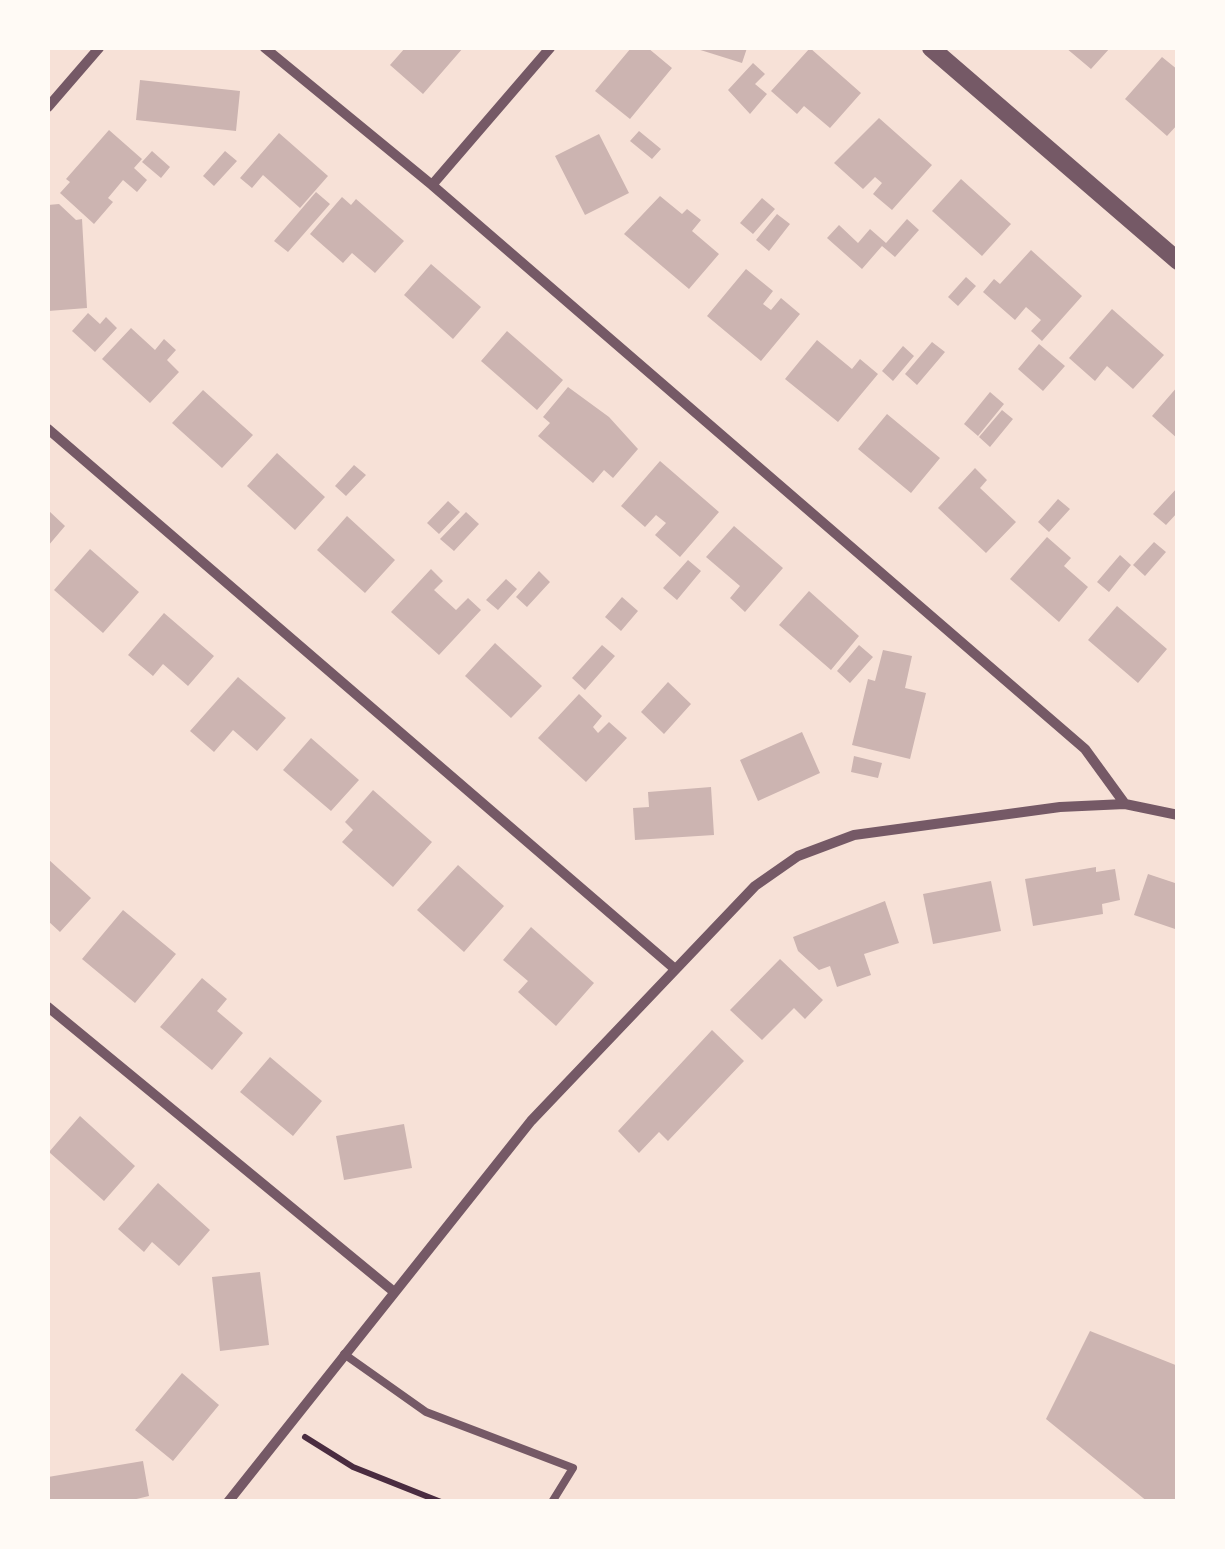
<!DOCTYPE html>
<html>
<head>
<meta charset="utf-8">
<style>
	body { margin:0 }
	#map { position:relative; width:1225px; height:1549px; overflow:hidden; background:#f7e1d7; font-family:"DejaVu Sans",sans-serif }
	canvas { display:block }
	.frame { position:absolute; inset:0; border:50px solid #fffaf5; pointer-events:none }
</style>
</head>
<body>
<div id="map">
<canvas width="1225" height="1549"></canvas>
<div class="frame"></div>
</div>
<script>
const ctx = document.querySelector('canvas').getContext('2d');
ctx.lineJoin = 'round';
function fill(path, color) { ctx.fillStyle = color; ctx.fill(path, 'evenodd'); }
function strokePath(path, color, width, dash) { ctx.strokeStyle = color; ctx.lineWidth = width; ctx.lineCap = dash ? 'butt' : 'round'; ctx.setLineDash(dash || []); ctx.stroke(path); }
const building = new Path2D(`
	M405 48H463L423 94 390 65Z
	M631 48H648L672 68 630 119 595 91Z
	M694 48H747L742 63Z
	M810 48 861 93 830 128 804 106 797 114 771 91Z
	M1066 48H1110L1091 69Z
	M1162 57 1178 70V124L1167 136 1125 99Z
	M753 63 765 74 755 84 767 94 750 114 728 90Z
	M140 80 240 91 236 131 136 120Z
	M879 118 932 165 892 210 873 194 882 183 875 177 863 189 834 163Z
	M109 130 142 159 134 168 147 180 137 192 123 180 108 198 113 202 94 224 60 193 70 182 66 179Z
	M639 131 661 149 652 159 630 141Z
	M279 133 328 176 300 208 263 175 252 188 240 178Z
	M599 134 629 193 585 215 555 156Z
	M152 151 170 167 161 178 142 162Z
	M225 151 237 161 214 186 203 176Z
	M961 179 1011 224 982 256 932 211Z
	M316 192 330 204 288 252 274 241Z
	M660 196 682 214 687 209 701 220 692 231 719 254 689 289 624 234Z
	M342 197 351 205 356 199 404 241 375 273 352 253 343 263 310 234Z
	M762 198 775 209 753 234 740 223Z
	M59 204 76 220 82 219 87 308 48 311V205Z
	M777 214 790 224 769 251 756 240Z
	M907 219 919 230 895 257 882 246 862 269 827 238 839 225 858 243 870 229 886 243Z
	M1031 250 1082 296 1042 341 1031 331 1041 320 1026 307 1015 320 983 292 994 279 1000 284Z
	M431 264 481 307 453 339 404 295Z
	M746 269 773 291 763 304 771 310 781 298 800 314 761 361 707 316Z
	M966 277 976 286 958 306 948 297Z
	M1112 309 1164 355 1133 389 1107 366 1095 381 1069 358Z
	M88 313 100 324 106 317 117 328 95 352 72 331Z
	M131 328 155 350 164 339 176 350 167 360 179 372 150 403 102 359Z
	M507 331 563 380 537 410 481 361Z
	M817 340 852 369 860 359 878 374 838 422 785 379Z
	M932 342 945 352 917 385 905 374Z
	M1039 344 1065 366 1043 391 1018 369Z
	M903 346 914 356 893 381 882 371Z
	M1178 386V439L1152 416Z
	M568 387 609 417 638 449 613 478 604 470 593 483 538 436 550 423 543 417Z
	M203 390 253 435 222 468 172 423Z
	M990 392 1004 404 978 436 964 424Z
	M1002 410 1013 419 990 447 979 437Z
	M887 414 940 458 911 493 858 449Z
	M277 453 325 497 295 530 247 486Z
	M660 461 719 512 680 557 655 535 666 523 656 515 645 527 621 506Z
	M354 465 366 475 346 496 335 486Z
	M975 468 987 480 980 488 1016 522 986 553 938 508Z
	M1178 487V512L1166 525 1153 514Z
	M1058 499 1070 509 1049 532 1038 522Z
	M448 501 460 512 439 534 427 523Z
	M48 510 65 526 48 546Z
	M466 512 479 524 454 551 440 539Z
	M347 516 395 560 365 593 317 550Z
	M734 526 783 568 745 612 730 598 740 586 706 557Z
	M1047 537 1071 558 1064 566 1088 587 1059 622 1010 579Z
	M1154 542 1166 552 1145 576 1133 565Z
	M90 549 139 592 103 633 54 590Z
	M1120 555 1131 565 1109 592 1097 582Z
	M688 560 701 571 677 600 663 588Z
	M431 569 443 581 434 590 456 610 468 598 481 610 439 655 391 612Z
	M539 571 550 582 527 607 516 597Z
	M506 579 517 589 498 610 486 600Z
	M809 591 859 636 831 670 779 625Z
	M622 597 638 611 621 631 605 617Z
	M1117 606 1167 649 1138 683 1088 640Z
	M164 613 214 656 188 686 163 664 153 676 128 655Z
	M495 643 542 686 511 718 465 676Z
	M602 645 615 656 585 690 572 678Z
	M859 645 873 657 850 683 837 671Z
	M883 650 912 656 905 688 926 693 910 759 852 745 868 679 875 681Z
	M238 677 286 718 257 751 233 730 214 752 190 731Z
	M668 682 691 704 664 734 641 712Z
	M579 694 602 716 593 727 598 733 609 722 627 738 586 782 538 738Z
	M802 732 820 773 758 801 740 760Z
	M311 738 359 780 331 811 283 770Z
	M854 756 882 763 878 778 851 772Z
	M711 787 714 835 635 840 633 808 649 807 648 792Z
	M373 790 432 842 393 887 342 842 353 830 345 822Z
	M48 859 91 898 60 932 48 921Z
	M458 865 504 906 464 952 417 910Z
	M1096 867V872L1115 869 1120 900 1102 904 1103 914 1033 926 1025 879Z
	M1148 874 1178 884V930L1134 915Z
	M991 881 1001 931 933 944 923 894Z
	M885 901 899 943 864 954 871 975 837 987 830 966 819 970 798 951 793 937Z
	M123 910 176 954 135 1003 82 959Z
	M531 927 594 983 556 1026 518 992 528 981 503 960Z
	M780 959 823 1000 805 1019 794 1008 762 1040 730 1010Z
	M202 978 227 999 217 1011 243 1033 212 1070 160 1027Z
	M712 1030 744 1061 668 1141 659 1132 639 1153 618 1131Z
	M270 1057 322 1101 293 1136 240 1092Z
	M80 1116 135 1166 104 1201 49 1152Z
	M404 1124 412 1168 344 1180 336 1136Z
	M158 1183 210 1230 179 1266 152 1242 144 1252 118 1229Z
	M260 1272 269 1345 220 1351 212 1277Z
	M1090 1331 1178 1366V1502H1148L1046 1419Z
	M182 1373 219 1405 173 1461 135 1430Z
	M143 1461 149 1496 124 1502H48V1477Z`);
const path = new Path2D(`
	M305 1437 353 1467 441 1502`);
const service = new Path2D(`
	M344 1354 426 1412 573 1468 552 1502`);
const minor = new Path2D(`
	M265 48 432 185 1085 749 1125 804
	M48 107 99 48
	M432 185 550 48
	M48 429 675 969
	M48 1007 393 1291
	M228 1502 531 1121 755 886 798 856 854 835 1060 807 1125 804 1178 815`);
const tertiary = new Path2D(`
	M931 48 1178 261`);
fill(building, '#ccb4b1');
strokePath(path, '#4a2c40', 6);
strokePath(service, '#755966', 8);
strokePath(minor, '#755966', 10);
strokePath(tertiary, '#755966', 18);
</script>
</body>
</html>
